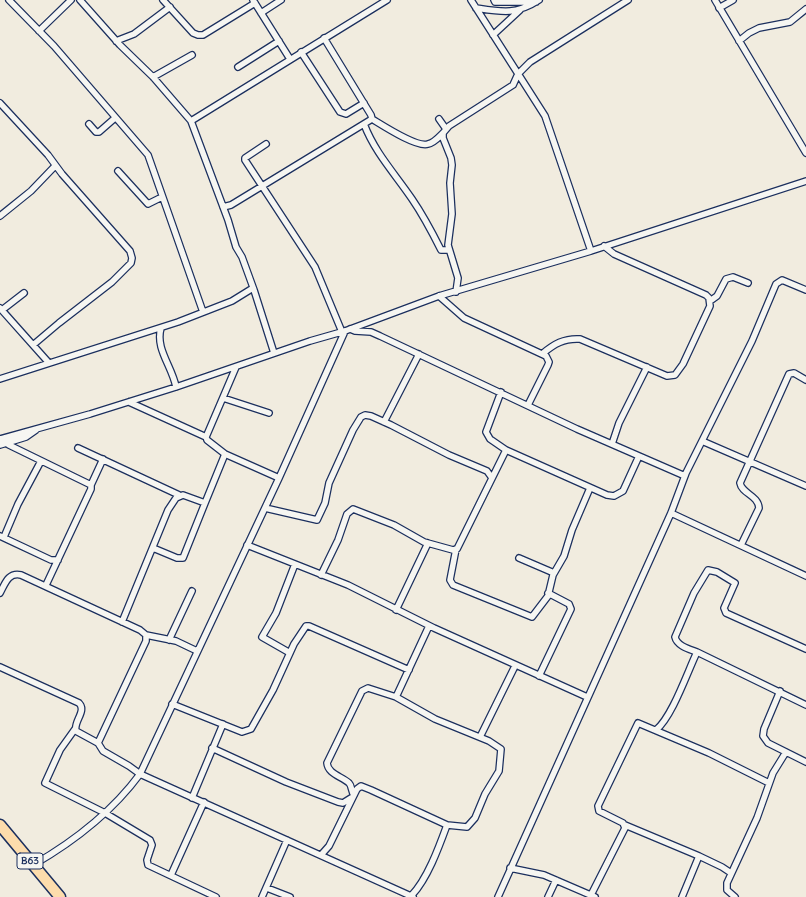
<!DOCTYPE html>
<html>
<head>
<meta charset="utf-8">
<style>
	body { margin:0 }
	canvas { display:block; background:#f1ecdf }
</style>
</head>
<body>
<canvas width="806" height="897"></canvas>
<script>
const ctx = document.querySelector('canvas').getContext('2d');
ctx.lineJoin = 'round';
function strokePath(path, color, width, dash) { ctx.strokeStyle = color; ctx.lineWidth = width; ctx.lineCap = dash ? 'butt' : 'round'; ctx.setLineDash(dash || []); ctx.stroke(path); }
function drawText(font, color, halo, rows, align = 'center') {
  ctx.font = font + ' Delius,sans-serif'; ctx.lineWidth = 3.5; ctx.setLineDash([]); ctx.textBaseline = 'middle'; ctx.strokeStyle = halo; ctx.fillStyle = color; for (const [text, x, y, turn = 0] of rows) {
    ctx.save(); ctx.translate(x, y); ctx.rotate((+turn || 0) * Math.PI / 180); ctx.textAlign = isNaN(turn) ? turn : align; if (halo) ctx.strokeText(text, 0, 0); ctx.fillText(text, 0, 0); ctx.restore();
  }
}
const street = new Path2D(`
	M9 0 54 46 148 155 203 312
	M80 0 120 45 153 77 191 121
	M163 0 193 33 198 35H203L255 3
	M253 0 290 59
	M471 0 545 116 591 251
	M494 0 495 2H536
	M715 0 806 153
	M476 8C502 12 516 15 539 0
	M719 8 733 0
	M261 13 281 0
	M39 31 71 0
	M493 35 520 10
	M116 41 134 34 170 7
	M739 41 749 33 759 28 790 22 806 9
	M301 52 340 112 346 114 364 103
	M238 67 279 41
	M153 77 192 55
	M0 103 48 155 62 174 130 251 132 258 131 263 112 282 59 323 33 345
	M372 119C382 125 417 148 428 144 434 143 439 137 443 133
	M439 119 446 129
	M89 124 96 132H99L115 118
	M364 124C375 153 396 175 412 199 423 215 432 232 441 250H449
	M266 144 245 158V160L315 267 342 332
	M118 171 148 204 162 197
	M223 207 231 205 372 119 371 115 324 38
	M0 216 31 191 55 166
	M456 292 458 278 448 245 452 214 450 183 452 165 451 158 443 138V133L449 126 513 85 518 74 530 62 628 0
	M439 296 464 318 546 356 549 362 548 365 528 405
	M710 301 717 296 726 279 733 277 748 283
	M0 308 49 363
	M2 310 24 293
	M161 328C155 349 172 366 176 387
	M350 329 355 331 371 332 380 336 577 429 685 476
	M274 353 254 290 242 257 236 247 228 220 191 121 387 0
	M542 354C554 344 564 338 580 339L667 376 675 375 683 364 710 306 709 298 706 295 614 254 604 246
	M236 367 206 437 207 440 225 454 279 478
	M0 379 178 322 232 301 253 288
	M501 392 486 432 490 439 506 450 607 495 614 496 623 491 639 456
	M223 398 269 413
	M129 402 206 437
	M384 422 419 354
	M0 439 90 414 176 387 310 341 345 331 439 296 591 251 806 181
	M0 439 9 445 91 485V489L46 585
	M702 441 806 486
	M612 444 619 423 647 367
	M0 445 26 437 36 430
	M78 448 179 495
	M91 485 103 459
	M265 508 317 520 325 503 329 483 353 430 361 417 365 415 371 416 391 425 449 455 487 471 492 478
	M671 513 806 576
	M0 536 51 560H58
	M4 537 18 504 41 461
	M247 545 348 585 434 628 587 697
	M741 545 759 508C758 495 742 494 740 483L789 374 794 373 806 380
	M153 548 177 558H183L205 503
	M456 549 450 580 453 585 532 617 548 596 553 575 564 556 572 530 590 488
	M519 558 554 573
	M321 575 338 540 347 514 353 509 394 525 424 542 453 550 457 549 506 450
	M0 593C5 584 8 572 21 575L140 630 146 635V641L98 743
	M396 610 428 543
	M122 622 168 510 176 498 183 495 205 503 225 454
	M146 635 176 641 197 651
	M169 640 192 591
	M697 652 806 705
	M290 653 262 637 276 613 295 564
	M0 667 79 703C87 711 73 722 76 731L98 743 103 751 129 766 140 774 413 897
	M539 676 571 609 569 604 548 593
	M780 691 764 729 763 736 768 743 806 762
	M396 697 429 626
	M172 704 242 732 251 729 273 690 294 644 306 626H309L409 670
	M75 729 60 750 45 783 105 813 150 840 152 845 147 860 148 865 216 897
	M656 730C672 717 687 673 697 652 689 649 677 646 675 637L694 593 708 570 717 572 735 583 724 608 726 613 806 649
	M480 737 515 666
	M212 748 286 782 338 802 343 803 351 798
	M354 795C351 791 352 786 349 783 341 776 328 774 327 763L362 691 368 688 396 697 435 719 489 741 501 749 499 771 485 794 475 818 467 827 447 825
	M192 798 223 724
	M625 825 699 856 722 867 731 873
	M321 855 329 846 357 789 361 786 371 790 447 825C439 847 427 880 411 896
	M33 865C73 842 112 812 140 774L279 478 345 331
	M510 868 544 875 595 897
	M171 875 204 802
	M267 888 290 897
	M591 895 625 828 623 823 599 811 598 806 638 723 709 753 769 783
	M262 897 287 840
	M498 897 671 513 686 473 752 341 776 284 782 280 806 290
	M548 897 556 880
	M682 897 699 856
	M735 897 727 890V883L757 818 773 773 786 752`);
const highway = new Path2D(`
	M0 825 60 897`);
const shields = [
	[30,861,26]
];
const shieldNames = [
	["B63",30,861]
];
strokePath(street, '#1b2f5e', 8);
strokePath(highway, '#1b2f5e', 13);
strokePath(street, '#f6f6f2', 5.5);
strokePath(highway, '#fddcac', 10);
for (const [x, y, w] of shields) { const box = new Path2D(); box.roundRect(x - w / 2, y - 8, w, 16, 3); ctx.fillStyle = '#f6f6f2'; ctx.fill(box); strokePath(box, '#1b2f5e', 1); }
drawText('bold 10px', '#1b2f5e', null, shieldNames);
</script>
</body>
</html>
